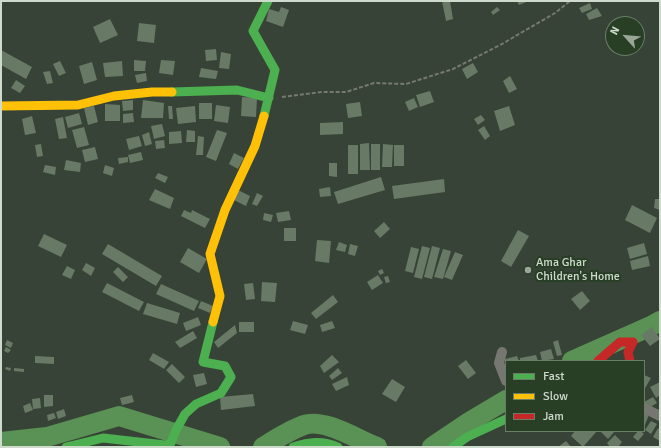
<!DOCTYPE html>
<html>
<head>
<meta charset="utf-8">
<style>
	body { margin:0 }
	#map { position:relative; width:661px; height:448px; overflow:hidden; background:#374336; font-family:Signika,sans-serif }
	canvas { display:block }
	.frame { position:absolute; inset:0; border:2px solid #cedbcc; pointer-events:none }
	.legend { position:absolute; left:505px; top:360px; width:140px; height:72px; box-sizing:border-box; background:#283f26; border:1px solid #6a7d68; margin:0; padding:5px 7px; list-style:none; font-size:12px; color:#cedbcc }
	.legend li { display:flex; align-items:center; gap:8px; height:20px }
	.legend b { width:20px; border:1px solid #6a7d68 }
	.north { position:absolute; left:605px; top:16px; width:40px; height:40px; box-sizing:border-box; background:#283f26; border:1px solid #6a7d68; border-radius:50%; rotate:297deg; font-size:11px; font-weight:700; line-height:16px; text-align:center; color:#cedbcc }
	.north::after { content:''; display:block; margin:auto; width:14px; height:18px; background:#99a698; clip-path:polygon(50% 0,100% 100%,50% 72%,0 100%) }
</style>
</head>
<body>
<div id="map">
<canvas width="661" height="448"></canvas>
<div class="frame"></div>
<ul class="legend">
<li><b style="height:5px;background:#4caf50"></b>Fast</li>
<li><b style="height:5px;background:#ffc107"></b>Slow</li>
<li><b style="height:5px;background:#c62828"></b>Jam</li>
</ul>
<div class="north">N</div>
</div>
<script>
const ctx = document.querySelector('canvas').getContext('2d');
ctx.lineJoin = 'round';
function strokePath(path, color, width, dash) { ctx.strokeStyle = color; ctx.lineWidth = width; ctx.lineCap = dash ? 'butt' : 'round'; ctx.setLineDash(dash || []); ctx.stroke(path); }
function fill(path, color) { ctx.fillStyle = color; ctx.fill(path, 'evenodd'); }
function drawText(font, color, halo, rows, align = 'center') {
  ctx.font = font + ' Signika,sans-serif'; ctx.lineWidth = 4; ctx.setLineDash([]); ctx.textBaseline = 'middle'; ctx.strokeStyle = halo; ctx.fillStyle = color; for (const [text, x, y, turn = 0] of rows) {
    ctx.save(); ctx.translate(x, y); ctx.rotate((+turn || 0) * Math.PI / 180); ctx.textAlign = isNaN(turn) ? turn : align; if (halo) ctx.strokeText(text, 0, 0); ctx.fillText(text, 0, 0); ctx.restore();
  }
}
const river = new Path2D(`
	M572 361 651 326 660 321
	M1 442 47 437 119 416 220 447
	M263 447C276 439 290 430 304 425 325 418 358 440 377 447
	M432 447 469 422 506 400`);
const building = new Path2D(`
	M442 1H450L453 19 446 21Z
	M517 1H529L519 5Z
	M590 3 592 9 582 13 579 8Z
	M281 7 289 10 283 27 266 21 269 9 279 12Z
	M497 7 500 10 493 15 491 12Z
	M597 8 602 16 589 20 586 14Z
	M110 19 118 35 100 43 93 27Z
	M139 23 156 25 154 43 137 41Z
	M216 49 217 60 206 61 205 50Z
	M1 50 32 67 26 79 1 65Z
	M221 52 231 54 229 69 219 68Z
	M134 60 146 61 145 71H134Z
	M161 60 175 61 173 75 159 73Z
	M60 61 66 73 59 76 53 64Z
	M122 61 123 76 105 77 103 63Z
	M92 62 97 80 84 84 79 66Z
	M473 63 478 72 467 79 462 69Z
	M201 68 218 71 216 79 199 77Z
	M50 71 53 83 47 84 43 72Z
	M146 73 147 81 137 83 135 75Z
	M510 76 517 89 509 93 503 81Z
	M16 80 25 86 20 93 11 88Z
	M430 91 434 102 420 107 416 95Z
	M242 97 257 98 256 117 241 116Z
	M414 98 418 107 409 111 405 102Z
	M133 100V110L123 111 122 101Z
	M143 100 164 103 163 118H141Z
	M360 102 362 116 348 118 346 104Z
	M199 103H212V119H199Z
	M105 104 120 105V121H105Z
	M216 105 230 107 228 123 214 121Z
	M94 106 98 122 88 125 84 108Z
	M168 106H172L173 119H169Z
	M195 106 196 122 178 124 176 108Z
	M509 106 515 125 500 131 494 111Z
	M79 113 82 124 68 128 65 117Z
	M133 113 134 122 123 123V114Z
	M481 115 485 120 478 125 474 119Z
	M32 116 36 133 25 135 22 119Z
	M63 117 67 138 59 139 55 119Z
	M343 122V134L320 135V123Z
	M162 124 165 136 154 139 151 126Z
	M484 126 490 136 485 140 478 130Z
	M84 127 89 145 77 148 72 130Z
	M187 130 195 131V142H186Z
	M217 130 227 133 216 161 206 157Z
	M181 131 182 143 169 144V132Z
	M149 132 152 144 145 146 142 135Z
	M139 136 142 146 129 150 126 139Z
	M198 136 204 137 203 155H196Z
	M164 140 165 148 156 149 155 141Z
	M369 143 370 170H360V144Z
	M41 144 43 156 37 157 35 145Z
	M371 144H380V170H371Z
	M383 144 393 145 392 167H382Z
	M348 145H358V174H348Z
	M394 145H404V166H394Z
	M95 147 98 159 85 162 82 150Z
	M141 152 143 160 130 163 128 155Z
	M234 153 244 158 238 169 229 164Z
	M128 157V162L119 164 118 158Z
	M66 160 81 163 80 172 64 170Z
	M329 163H337V177L329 176Z
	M45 165 56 167 55 175 43 172Z
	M105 165 114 168 112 176 103 173Z
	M158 173 168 177 165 183 155 178Z
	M381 177 385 190 338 204 334 192Z
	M444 179 445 192 394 199 392 186Z
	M330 187 331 196 320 197 319 189Z
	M155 189 174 198 170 209 149 200Z
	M238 190 250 196 246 206 234 200Z
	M257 193 263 196 257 206 252 204Z
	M655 199H660V210L654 208Z
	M632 205 657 218 650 233 625 220Z
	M184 210 191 213 192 210 210 219 205 228 181 216Z
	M289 211 291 220 278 222 276 213Z
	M264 213 273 215 271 222 263 220Z
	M384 222 390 229 380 238 374 231Z
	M284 228H296V241H284Z
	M518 230 529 236 511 267 501 261Z
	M44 234 67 245 61 257 38 246Z
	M317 240 331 241 329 263 315 261Z
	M339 242 347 245 345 252 336 250Z
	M644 243 647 254 630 259 627 248Z
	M108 244 162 276 156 286 102 254Z
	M350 244 358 246 355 256 348 254Z
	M422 246 430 248 422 279 414 277Z
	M432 246 440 248 432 279 424 277Z
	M411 247 419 249 413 273 405 271Z
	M188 248 207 259 199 273 180 262Z
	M443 249 451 251 443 279 434 277Z
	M455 252 463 255 452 280 444 277Z
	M648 256 650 266 632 270 630 261Z
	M86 263 95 268 91 276 82 270Z
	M67 266 75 270 71 279 62 275Z
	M118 267 128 277 123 282 113 272Z
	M382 269 384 273 380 275 378 271Z
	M378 275 383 283 372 290 367 282Z
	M388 276 390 282 386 283 384 277Z
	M262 282 277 283 275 302 261 301Z
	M107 283 144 302 139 311 102 292Z
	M253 283 255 299 246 300 244 284Z
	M161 284 199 301 194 311 156 294Z
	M582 291 590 301 580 310 571 299Z
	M333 295 338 302 316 319 311 313Z
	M201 301 213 306 210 313 198 308Z
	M147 303 180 313 177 324 143 314Z
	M198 317 201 325 186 331 183 323Z
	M293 321 308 325 305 334 290 330Z
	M332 321 335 328 322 332 320 325Z
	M239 322H254V332H239Z
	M235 325 237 333 218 348 214 342Z
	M652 327 660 339 650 346 641 335Z
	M193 331 197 338 180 348 175 342Z
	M7 340 13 343 11 348 5 345Z
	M558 340 562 355 557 356 553 342Z
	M6 347 11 350 8 353 4 351Z
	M551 349 554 359 542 361 540 352Z
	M153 353 169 362 164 369 149 360Z
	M332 355 339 362 324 373 320 366Z
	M536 355 538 361H520V358Z
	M35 356 54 357V364L35 363Z
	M517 356 519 361H505V359Z
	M466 360 476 373 468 379 458 366Z
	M172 364 185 377 179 383 166 370Z
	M6 367 11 368 10 371 5 369Z
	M14 368 24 369V372L14 371Z
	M338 368 342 373 332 380 329 376Z
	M204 373 207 384 196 387 193 375Z
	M644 375 651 378 644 390Z
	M347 377 349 385 336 391 332 384Z
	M392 379 405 387 396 402 382 394Z
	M660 382V395L656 398 650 387Z
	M253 394 255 406 221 410 220 397Z
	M44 395H53V406L44 407Z
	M132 395 134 402 122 405 120 398Z
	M653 397 657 403 647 409 644 402Z
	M40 398 41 408 33 409 32 399Z
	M30 403 33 410 25 413 23 406Z
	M64 409 66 416 58 419 56 412Z
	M54 413 56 418 48 421 47 415Z
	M644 413 649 415 644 427Z
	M651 421 657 424 651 434 645 430Z
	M658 428 660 430V441L653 437Z
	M575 431H597L583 447 571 436Z
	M600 431H615L608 439Z
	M638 431H641L644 434 638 441 633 437Z
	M615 435 622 442 618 447H610L607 443Z
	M566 441 571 447H558Z`);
const path = new Path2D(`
	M282 97 322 92H346L374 83 406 84 453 69 502 44 555 13 570 1`);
const street = new Path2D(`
	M502 352 499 363 506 381
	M644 408 660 416`);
const fast = new Path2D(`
	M172 92 237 90 269 98
	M264 116 275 70 253 31 268 1
	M66 447 103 438 165 445 171 443 176 430 185 414 196 404 221 393 231 377 225 366 203 362 213 322
	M293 447C309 442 322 440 338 447
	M453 447 467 437 506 419`);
const slow = new Path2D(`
	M1 106 78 105 114 96 152 92H172
	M213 322 220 296 210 254 225 210 255 146 264 116`);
const jam = new Path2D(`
	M598 361 620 342H633L628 352 630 361`);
const markers = [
	[528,270,4,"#99a698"]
];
const poiNames = [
	["Ama Ghar",536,263],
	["Children's Home",536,277]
];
strokePath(river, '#5a9154', 20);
fill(building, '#687966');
strokePath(path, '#767972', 2, [4, 2]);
strokePath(street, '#767770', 10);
strokePath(fast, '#4caf50', 9);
strokePath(slow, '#ffc107', 9);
strokePath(jam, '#c62828', 9);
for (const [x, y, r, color] of markers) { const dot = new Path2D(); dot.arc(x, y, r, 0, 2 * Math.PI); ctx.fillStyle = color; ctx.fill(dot); strokePath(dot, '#283f26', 1.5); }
drawText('12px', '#cedbcc', '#283f26', poiNames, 'left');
</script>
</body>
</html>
